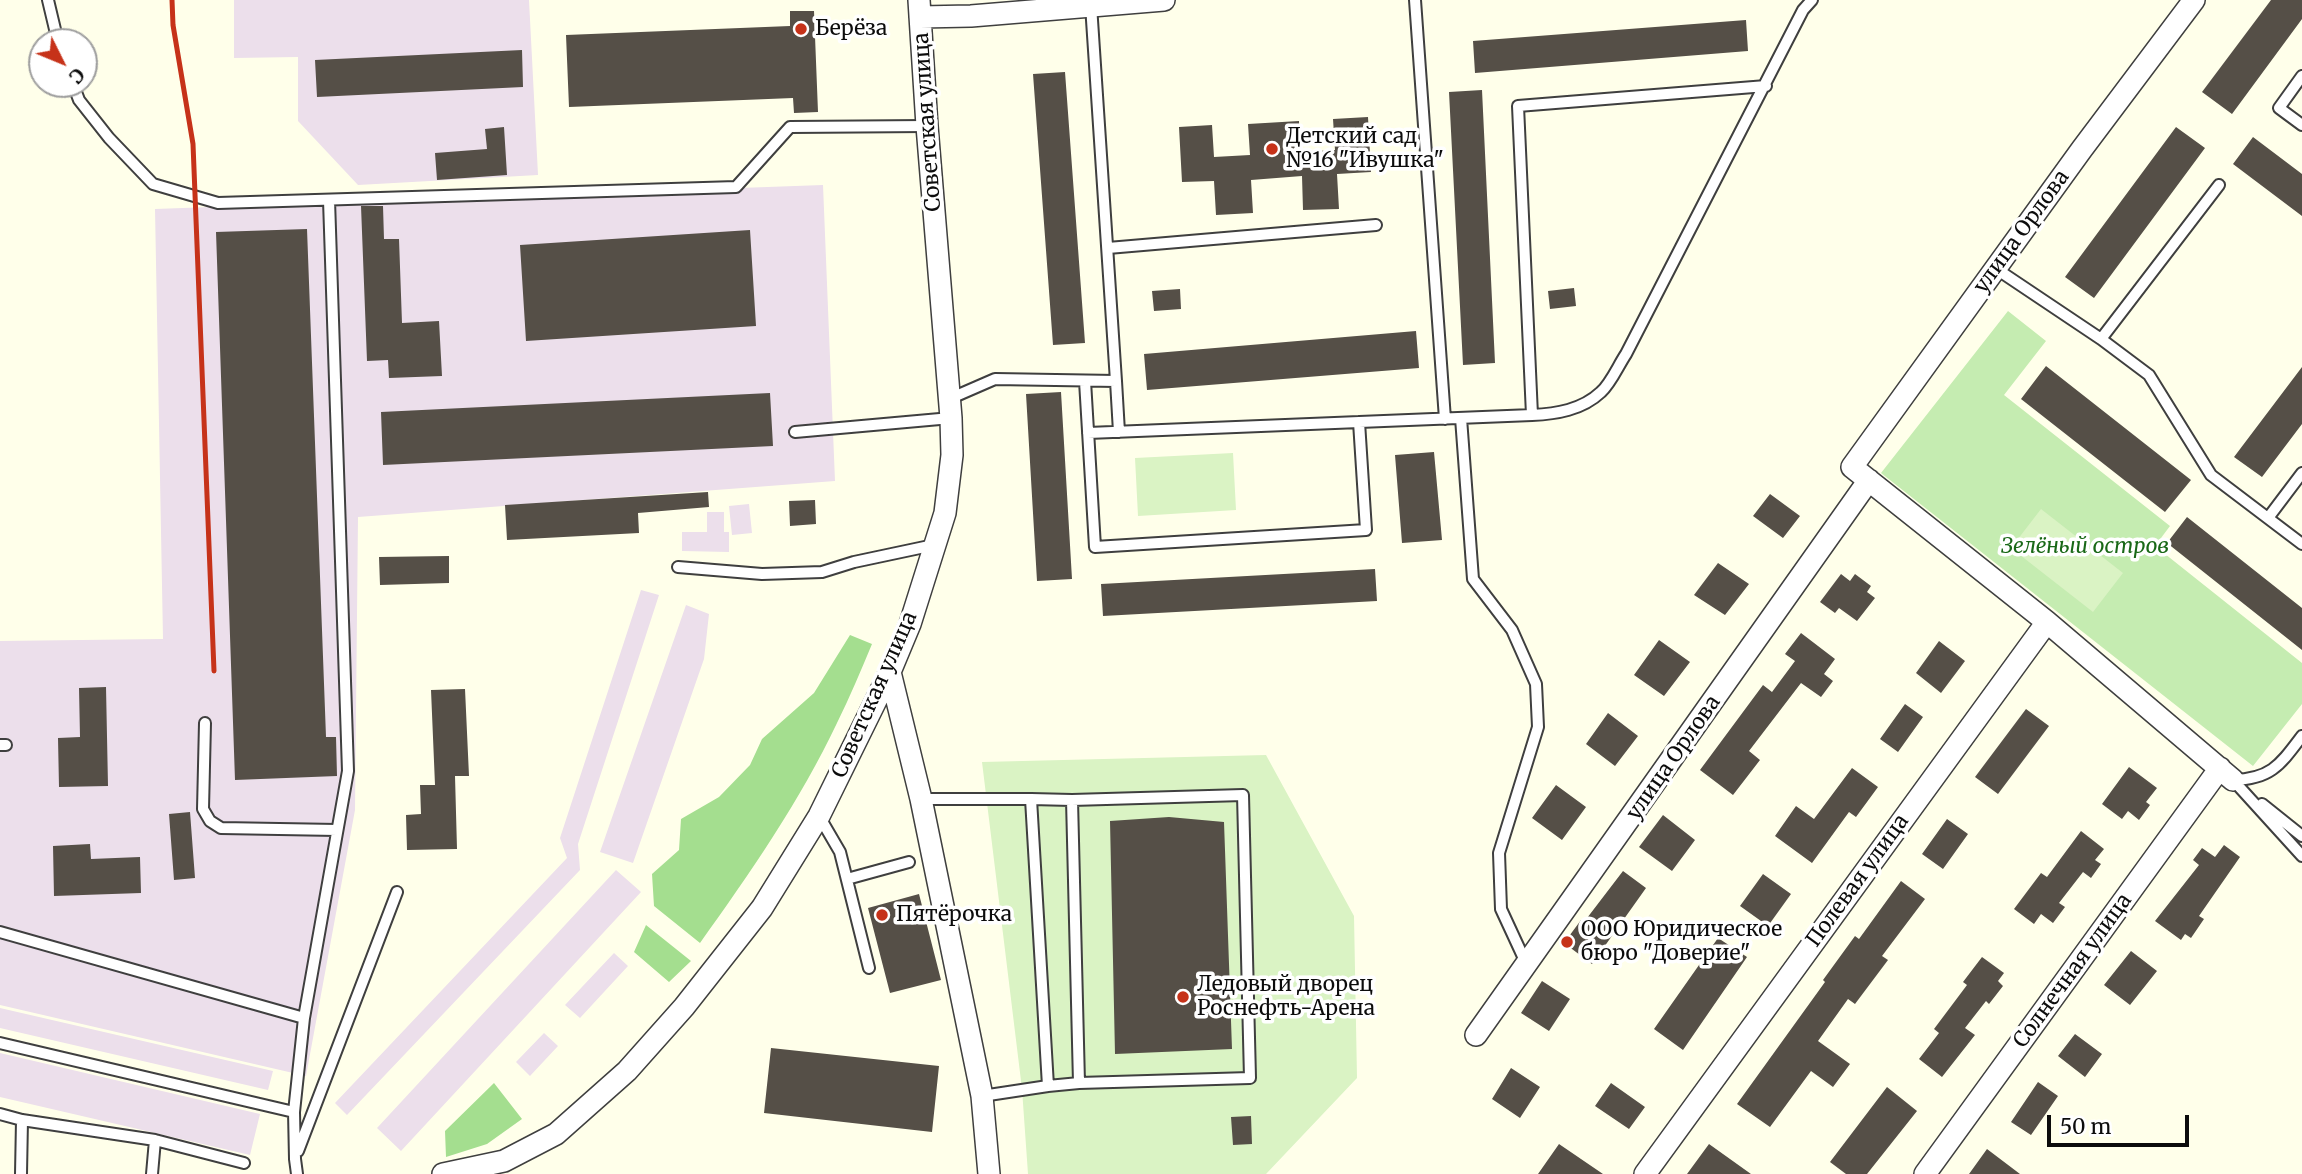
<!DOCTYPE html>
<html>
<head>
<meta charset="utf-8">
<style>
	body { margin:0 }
	#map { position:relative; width:2302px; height:1174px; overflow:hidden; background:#ffffea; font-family:Merriweather,serif }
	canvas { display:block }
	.north { position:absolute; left:28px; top:28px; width:70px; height:70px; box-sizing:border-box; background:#fff; border:2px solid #9e9e9e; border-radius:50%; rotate:133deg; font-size:19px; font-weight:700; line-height:28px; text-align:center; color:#0c0c0c }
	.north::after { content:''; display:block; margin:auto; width:24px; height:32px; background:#c63219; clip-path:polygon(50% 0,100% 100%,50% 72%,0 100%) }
	.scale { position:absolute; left:2047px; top:1115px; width:142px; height:32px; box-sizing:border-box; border:4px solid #0c0c0c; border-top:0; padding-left:9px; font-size:21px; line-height:24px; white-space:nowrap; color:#0c0c0c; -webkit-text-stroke:5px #fff; paint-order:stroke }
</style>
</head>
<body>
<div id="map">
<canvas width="2302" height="1174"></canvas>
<div class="north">С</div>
<div class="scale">50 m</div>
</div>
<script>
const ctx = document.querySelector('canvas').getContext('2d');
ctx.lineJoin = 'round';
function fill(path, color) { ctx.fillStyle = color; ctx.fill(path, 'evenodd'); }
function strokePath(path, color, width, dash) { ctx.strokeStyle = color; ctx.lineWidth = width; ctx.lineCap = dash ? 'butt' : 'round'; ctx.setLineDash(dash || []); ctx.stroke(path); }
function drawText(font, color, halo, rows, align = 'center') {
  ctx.font = font + ' Merriweather,serif'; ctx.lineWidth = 7; ctx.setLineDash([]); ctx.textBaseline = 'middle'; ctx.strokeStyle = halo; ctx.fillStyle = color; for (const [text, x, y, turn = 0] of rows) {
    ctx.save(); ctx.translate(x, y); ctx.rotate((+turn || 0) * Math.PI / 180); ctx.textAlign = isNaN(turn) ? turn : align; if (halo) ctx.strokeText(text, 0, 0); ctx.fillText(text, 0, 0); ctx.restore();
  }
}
const industrial = new Path2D(`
	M234 0H529L538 175 358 185 298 121V57L234 58Z
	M823 185 835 481 358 517 355 810 306 1076 0 1005V641L163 639 155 209Z
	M749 504 752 533 732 535 729 506Z
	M707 512H724V532H729V552L682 551V532H707Z
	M641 590 659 595 578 844 580 870 347 1115 335 1103 567 858 560 838Z
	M686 605 709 614 704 659 633 863 600 852Z
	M616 870 641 892 401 1151 377 1128Z
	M614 953 628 966 580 1018 565 1005Z
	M0 1008 273 1071 268 1090 0 1028Z
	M544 1033 558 1046 530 1076 516 1062Z
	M0 1053 260 1114 250 1155 0 1097Z`);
const green = new Path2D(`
	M2008 311 2046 341 2004 395 2170 526 2155 546 2302 663V704L2253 766 1881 473Z`);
const forest = new Path2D(`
	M850 635 872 644C861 670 850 697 837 723 800 801 750 873 700 943L654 906 652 874 679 850 681 819 719 797 750 765 762 739 814 693Z
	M646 925 691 961 669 982 634 952Z
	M494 1083 522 1119 487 1144 446 1157 445 1131Z`);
const pitch = new Path2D(`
	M1233 453 1236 510 1138 516 1135 458Z
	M2041 509 2123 573 2093 612 2011 548Z
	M1266 755 1354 916 1357 1078 1266 1174H1028L1022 1089 982 762Z`);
const building = new Path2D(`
	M2271 0H2302V19L2232 114 2202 92Z
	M790 11H814L818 112 794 113 793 98 569 107 566 35 790 26Z
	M1746 20 1748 51 1475 73 1473 41Z
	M522 50 523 87 317 97 315 60Z
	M1065 72 1085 343 1053 345 1033 74Z
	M1482 90 1495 363 1463 365 1449 92Z
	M1368 117 1371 172 1337 174 1339 209 1303 210 1302 176 1251 180 1253 213 1216 215 1214 181 1182 182 1179 127 1212 125 1214 157 1250 155 1248 124 1299 121 1300 152 1335 150 1333 119Z
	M504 127 507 175 437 180 435 153 487 149 485 129Z
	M2176 127 2205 148 2094 298 2065 277Z
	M2253 137 2302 174V216L2233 164Z
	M361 206H383L384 239H399L402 323 439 321 442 376 389 378 388 360 367 361Z
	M307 229 326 737H336L337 776 235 780 216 232Z
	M750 230 756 326 526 341 520 245Z
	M1574 288 1576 306 1550 309 1548 291Z
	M1180 289 1181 309 1154 311 1152 291Z
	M1416 331 1419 368 1147 390 1144 354Z
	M2046 366 2191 480 2165 512 2021 399Z
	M2302 367V424L2262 477 2234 457Z
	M1061 392 1072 579 1037 581 1026 394Z
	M770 393 773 446 383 465 381 412Z
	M1434 452 1442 540 1402 543 1395 455Z
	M708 492 709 507 638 513 639 533 507 540 505 505Z
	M1770 494 1800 516 1783 538 1753 516Z
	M815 500 816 524 790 526 789 501Z
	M2187 517 2302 608V650L2167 543Z
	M449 556V583L380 585 379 557Z
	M1718 563 1749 584 1725 615 1694 595Z
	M1375 569 1377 601 1103 616 1101 584Z
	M1841 574 1850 581 1855 574 1871 586 1867 592 1875 598 1857 621 1839 608 1835 613 1820 602Z
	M1801 633 1835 659 1824 674 1833 681 1821 697 1801 683 1749 751 1760 760 1733 795 1700 770 1763 685 1772 692 1795 661 1785 654Z
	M1659 640 1690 662 1664 696 1634 675Z
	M1939 641 1965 661 1941 693 1916 673Z
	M106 687 108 786 59 787 58 738 80 737 79 688Z
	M465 689 469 776H455L457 849 407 850 406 815 421 814 420 785H435L431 690Z
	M1905 704 1923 717 1898 752 1880 739Z
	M2026 709 2049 726 1998 794 1975 777Z
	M1608 713 1638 736 1615 766 1586 744Z
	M2129 767 2157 788 2146 802 2150 805 2139 820 2128 811 2122 819 2102 804Z
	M1852 768 1878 787 1856 817 1849 812 1812 863 1775 836 1796 806 1814 819Z
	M1556 785 1586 807 1562 840 1532 818Z
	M190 812 195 878 174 880 169 814Z
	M1663 815 1695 840 1672 871 1639 847Z
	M1169 817 1224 822 1232 1049 1115 1054 1110 821Z
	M1947 819 1968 834 1943 869 1922 854Z
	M2081 831 2104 849 2095 860 2101 864 2091 878 2083 872 2059 903 2065 907 2053 923 2041 914 2034 924 2014 909 2041 873 2047 877Z
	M90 844 91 859 140 857 141 893 54 896 53 846Z
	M2224 845 2240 857 2199 916 2204 919 2191 938 2185 934 2181 940 2155 921 2199 865 2193 860 2202 848 2215 857Z
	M1623 871 1646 888 1592 964 1564 943 1581 920 1584 922Z
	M1763 874 1791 894 1768 926 1740 906Z
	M1901 881 1925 899 1882 956 1888 960 1855 1004 1848 999 1818 1041 1850 1064 1833 1087 1811 1071 1770 1127 1737 1104 1825 982 1823 980 1855 936 1859 939Z
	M919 894 941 980 890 993 868 908Z
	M1718 938 1747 957 1683 1050 1654 1029Z
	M2131 951 2157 971 2130 1005 2104 985Z
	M1982 957 2004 973 1998 981 2003 986 1989 1004 1986 1001 1965 1028 1975 1035 1942 1077 1919 1059 1939 1033 1934 1029 1967 985 1963 982Z
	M1542 981 1570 999 1549 1031 1521 1013Z
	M2075 1034 2102 1054 2085 1077 2058 1056Z
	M771 1048 939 1066 932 1132 764 1113Z
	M1511 1068 1540 1087 1520 1118 1492 1099Z
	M2038 1082 2058 1096 2031 1135 2011 1122Z
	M1611 1083 1645 1107 1629 1129 1595 1106Z
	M1887 1087 1917 1111 1867 1174H1846L1830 1162Z
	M1251 1116 1252 1144 1233 1145 1231 1117Z
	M1559 1144 1603 1174H1538Z
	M1709 1144 1751 1174H1687Z
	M1987 1149 2020 1174H1969Z`);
const lane = new Path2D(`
	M48 0 58 42
	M1415 0 1445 419
	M1091 5 1116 381
	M2302 76 2279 108 2302 125
	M73 84 79 100 109 138 153 184 218 203 736 187 790 127 927 126
	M1108 248 1376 225
	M1995 268 2101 339 2149 375 2211 475 2302 544
	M2101 339 2219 185
	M1085 381 1095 547 1366 530 1359 422
	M949 399 995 379 1116 381 1119 432
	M1532 415C1556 414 1582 410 1601 392 1611 383 1618 366 1626 354L1803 10 1812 0
	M1461 418 1473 579 1512 630 1536 684 1538 727 1499 853 1501 909 1526 963
	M795 432 951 418
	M1088 433 1532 415 1518 106 1766 86
	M2268 518 2302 473
	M678 567 762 574 822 572 854 562 934 545
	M205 723 203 809 210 821 221 828 337 830
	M0 745H6
	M2233 780 2302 856
	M2233 780C2271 779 2280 765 2302 736
	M921 799H1031L1048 1086 982 1096
	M1031 799 1072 800
	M2262 804 2302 836
	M819 816 840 852 869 968
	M847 879 909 862
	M0 932 304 1018
	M0 1043 294 1112
	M1048 1086 1079 1083 1250 1078 1243 795 1072 800 1079 1083
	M0 1114 22 1120 155 1140 244 1163
	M298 1151 397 892
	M21 1174 22 1120
	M152 1174 155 1140
	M297 1174 295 1159 294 1112 304 1018 348 771 329 200`);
const street = new Path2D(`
	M2194 0 2082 149 1852 467 2047 622 2233 780
	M920 17 971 16 1164 0
	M890 672 921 799 982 1096 989 1174
	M1476 1035 1869 480
	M443 1174 504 1161 556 1134 627 1071 684 1007 762 908 819 816 890 672 910 624 945 513 952 455 951 418 927 126 919 0
	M1645 1174 2047 622
	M1925 1174 2220 768`);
const rail = new Path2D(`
	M172 0 173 25 193 144 214 671`);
const markers = [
	[801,29,7,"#c63219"],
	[1272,149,7,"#c63219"],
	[882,915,7,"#c63219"],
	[1567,942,7,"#c63219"],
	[1183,997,7,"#c63219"]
];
const poiNames = [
	["Берёза",815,29],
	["Детский сад",1286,137],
	["№16 \"Ивушка\"",1286,161],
	["Пятёрочка",896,915],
	["ООО Юридическое",1581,930],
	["бюро \"Доверие\"",1581,954],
	["Ледовый дворец",1197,985],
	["Роснефть-Арена",1197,1009]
];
const streetNames = [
	["Советская улица",928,122,-94],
	["улица Орлова",2022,232,-54],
	["Советская улица",875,695,-66],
	["улица Орлова",1674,758,-55],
	["Полевая улица",1858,881,-54],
	["Солнечная улица",2073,971,-54]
];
const parkNames = [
	["Зелёный остров",2085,547]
];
fill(industrial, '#ecdfeb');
fill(green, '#c5ecb1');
fill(forest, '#a4de8f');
fill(pitch, '#daf3c4');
fill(building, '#554f47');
strokePath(lane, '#3f3f3f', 14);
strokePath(street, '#3f3f3f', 24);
strokePath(lane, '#fff', 10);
strokePath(street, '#fff', 21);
strokePath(rail, '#c63219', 5);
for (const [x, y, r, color] of markers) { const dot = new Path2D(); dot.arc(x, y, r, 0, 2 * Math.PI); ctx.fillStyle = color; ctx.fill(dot); strokePath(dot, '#fff', 2.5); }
drawText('21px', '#0c0c0c', '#fff', poiNames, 'left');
drawText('21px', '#0c0c0c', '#fff', streetNames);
drawText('italic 21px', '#196817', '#fff', parkNames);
</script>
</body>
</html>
